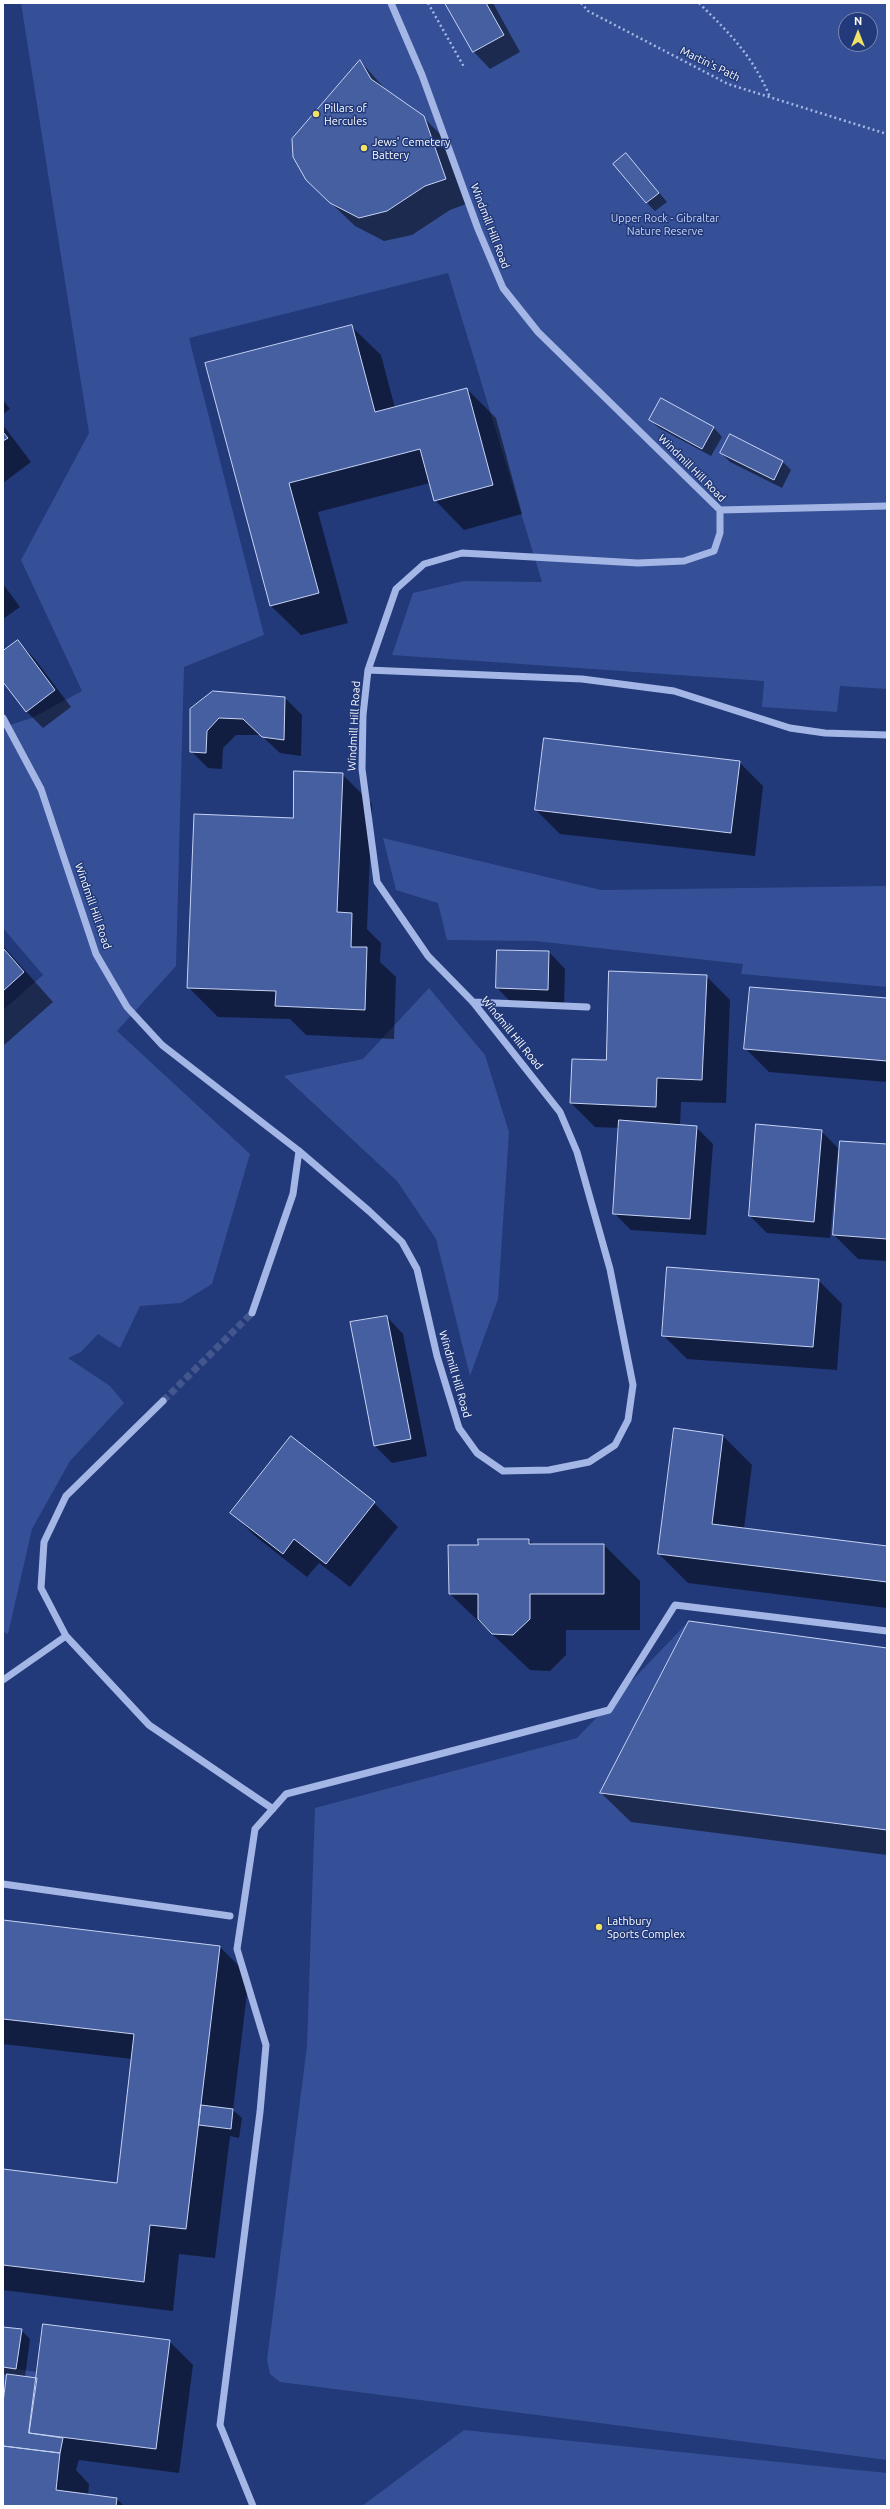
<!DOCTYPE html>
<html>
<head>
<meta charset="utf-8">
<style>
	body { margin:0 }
	#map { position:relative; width:890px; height:2509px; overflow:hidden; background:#22397a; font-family:Ubuntu,sans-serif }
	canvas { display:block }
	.frame { position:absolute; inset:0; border:4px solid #fff; pointer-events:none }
	.north { position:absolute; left:838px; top:12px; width:40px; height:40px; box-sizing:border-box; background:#22397a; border:1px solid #7a88af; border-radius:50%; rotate:0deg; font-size:11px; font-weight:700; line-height:16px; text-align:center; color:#fff }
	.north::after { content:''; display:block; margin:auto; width:14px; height:18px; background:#f0e167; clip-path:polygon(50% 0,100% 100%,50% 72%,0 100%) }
</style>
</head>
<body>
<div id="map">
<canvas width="890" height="2509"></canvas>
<div class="frame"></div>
<div class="north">N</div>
</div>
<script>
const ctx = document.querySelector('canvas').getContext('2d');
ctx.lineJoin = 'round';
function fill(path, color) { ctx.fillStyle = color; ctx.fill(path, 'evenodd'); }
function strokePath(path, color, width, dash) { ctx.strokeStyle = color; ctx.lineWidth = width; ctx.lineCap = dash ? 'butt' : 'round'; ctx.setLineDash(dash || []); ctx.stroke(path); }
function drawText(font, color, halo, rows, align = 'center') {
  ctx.font = font + ' Ubuntu,sans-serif'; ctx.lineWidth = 3; ctx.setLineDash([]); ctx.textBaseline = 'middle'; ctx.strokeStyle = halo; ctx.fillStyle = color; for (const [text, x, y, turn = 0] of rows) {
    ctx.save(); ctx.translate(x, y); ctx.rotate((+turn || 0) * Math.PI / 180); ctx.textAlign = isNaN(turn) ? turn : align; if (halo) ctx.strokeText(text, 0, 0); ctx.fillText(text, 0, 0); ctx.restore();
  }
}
const green = new Path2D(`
	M21 3H887V689L840 686 837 712 762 707 764 681 392 655 413 593 464 581 542 582 448 273 189 338 264 635 184 667 176 966 117 1031 250 1154 212 1284 181 1303 140 1306 120 1348 98 1334 81 1352 68 1358 110 1386 124 1403 70 1461 32 1529 8 1634 3 1632V1010L43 975 3 928V727L32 718 82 691 21 560 89 433ZM846 20H870V44H846Z
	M383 838 601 890 887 886V987L741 974 743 964 535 941 447 940 438 903 396 890Z
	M429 988 485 1055 509 1132 498 1299 470 1376 436 1239 397 1181 284 1076 363 1059Z
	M689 1621 887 1648V2460L280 2382 270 2374 267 2360 307 2046 315 1808 577 1738Z
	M3 2367 37 2372V2378L7 2374 3 2403Z
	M464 2430 887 2473V2506H362Z`);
const shadow = new Path2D(`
	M446 3H493L520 52 490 69 474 52Z
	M360 61 387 91 423 117 447 141 469 203 450 210 412 235 384 241 355 226 332 204Z
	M626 154 667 202 655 211 647 203Z
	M351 326 381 355 395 408 467 389 496 418 522 514 464 530 435 500 430 483 318 512 348 623 301 635 271 606 206 364Z
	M3 400 10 409 3 414Z
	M661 400 714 428 722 437 711 456 659 428 650 420Z
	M3 425 31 462 3 483Z
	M730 435 783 462 791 470 782 488 730 462 721 453Z
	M3 584 20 607 3 619Z
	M17 641 34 658 71 707 43 728 26 711 3 680V652Z
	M285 698 302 715 301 756 280 753 261 735H236L223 748 222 769 208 768 191 751V709Z
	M739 762 763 786 755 856 560 834 536 810Z
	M342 774 372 804 367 929 381 943 380 962 396 977 394 1039 306 1035 290 1019 218 1017 188 987Z
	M3 946 53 1002 3 1046Z
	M549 952 565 969 564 1007 514 1005 497 988Z
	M706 976 730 1000 726 1103 681 1102 680 1126 696 1127 713 1144 706 1235 631 1230 614 1213 620 1128 595 1127 571 1103 606 1061Z
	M887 999V1082L769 1072 745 1048Z
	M821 1131 838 1148 830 1238 767 1233 750 1216Z
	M887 1145V1261L858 1259 834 1235Z
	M818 1280 842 1304 837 1370 687 1359 663 1335Z
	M387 1317 403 1334 427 1456 392 1463 375 1446Z
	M723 1436 752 1465 744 1529 887 1547V1608L688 1583 659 1554Z
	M374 1503 398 1527 350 1587 319 1563 307 1577 255 1536 232 1513Z
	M529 1540 534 1545H604L640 1581V1630H566V1655L550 1671 530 1670 450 1594 449 1546H479Z
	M887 1649V1855L631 1822 601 1793Z
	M3 1921 220 1947 249 1976 233 2110 242 2118 239 2138 230 2136 215 2258 179 2254 173 2311 3 2290V2170L117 2184 132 2059 3 2044Z
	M3 2328 21 2330 30 2339 25 2377 37 2379 169 2341 193 2365 179 2473 79 2460 76 2470 89 2484 88 2495 117 2499 124 2506H3V2412L8 2375 3 2374Z`);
const building = new Path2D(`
	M445 3H486L504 35 473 52Z
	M360 60 371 79 424 116 446 179 425 186 387 211 359 218 330 203 306 180 293 157 292 139Z
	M626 153 659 193 646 203 613 164Z
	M352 325 375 412 467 388 493 485 434 501 420 449 289 483 319 593 270 606 205 363Z
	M661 398 714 427 702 449 649 420Z
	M3 432 8 438 3 441Z
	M730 434 783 461 774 480 720 453Z
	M18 640 55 690 26 712 3 682V651Z
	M213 691 285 697 284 740 262 737 243 719 219 718 207 731 206 753 190 752V709Z
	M544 738 740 761 731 833 535 810Z
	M294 771 343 773 337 912 352 913 351 947H367L365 1010 275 1006 276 991 187 988 194 814 293 818Z
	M3 948 24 972 3 991Z
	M497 950 549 951 548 990 496 988Z
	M609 971 707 975 702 1080 657 1078 656 1107 570 1103 572 1059 606 1060Z
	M750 987 887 998V1061L744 1049Z
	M619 1120 697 1126 690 1219 613 1214Z
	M756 1124 822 1130 814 1222 749 1216Z
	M840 1141 887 1144V1239L833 1235Z
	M667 1267 819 1279 813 1347 662 1336Z
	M387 1316 411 1439 374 1446 350 1322Z
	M674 1428 723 1435 712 1524 887 1546V1582L658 1554Z
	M291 1436 375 1502 326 1564 294 1539 283 1554 230 1513Z
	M478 1539H529V1544H604V1594H530V1619L513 1635 492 1634 478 1619V1594H449L448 1545H478Z
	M689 1621 887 1648V1830L600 1793Z
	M3 1920 220 1946 186 2229 150 2225 144 2282 3 2265V2169L117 2183 134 2034 3 2019Z
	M201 2105 233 2109 231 2129 199 2125Z
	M43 2324 170 2340 156 2449 29 2433Z
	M3 2327 22 2329 16 2369 3 2367Z
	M7 2374 37 2378 29 2433 63 2438 60 2453 3 2446V2403Z
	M3 2446 60 2453 56 2490 117 2498 116 2506H3Z`);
const minorTunnel = new Path2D(`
	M163 1401 252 1313`);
const path = new Path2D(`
	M428 3 464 67
	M581 3 588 11 728 84 887 134
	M699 3C731 35 752 55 770 97`);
const minor = new Path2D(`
	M720 510 887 506
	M368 670 582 679 674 691 790 728 825 733 887 735
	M3 718 41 789 96 954 127 1007 162 1045 299 1151 369 1211 402 1242 417 1269 437 1356 459 1428 477 1453 503 1471 549 1470 589 1462 615 1445 628 1420 633 1385 610 1269 577 1152 560 1112 473 1002 428 956 377 882 362 769 363 715 368 670 396 589 424 564 462 553 638 563 684 561 714 551 720 533V510L538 332 503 288 478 229 422 75 391 3
	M473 1002 587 1007
	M252 1313 293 1194 299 1151
	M163 1401 66 1496 44 1542 41 1588 66 1636 149 1725 273 1809
	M3 1680 66 1636
	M3 1884 230 1916
	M253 2506 220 2425 260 2112 266 2045 237 1949 255 1829 286 1794 609 1710 675 1605 887 1631`);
const markers = [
	[316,114,4,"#f0e167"],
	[364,148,4,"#f0e167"],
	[599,1927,4,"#f0e167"]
];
const streetNames = [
	["Martin's Path",710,64,26],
	["Windmill Hill Road",490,226,69],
	["Windmill Hill Road",692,468,45],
	["Windmill Hill Road",354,726,-87],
	["Windmill Hill Road",93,906,71],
	["Windmill Hill Road",512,1033,51],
	["Windmill Hill Road",455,1374,74]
];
const poiNames = [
	["Pillars of",324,108],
	["Hercules",324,121],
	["Jews' Cemetery",372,142],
	["Battery",372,155],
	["Lathbury",607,1921],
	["Sports Complex",607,1934]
];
const parkNames = [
	["Upper Rock - Gibraltar",665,218],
	["Nature Reserve",665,231]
];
fill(green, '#365097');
fill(shadow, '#0007');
fill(building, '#465fa1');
strokePath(building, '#c7d3f4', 1);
strokePath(minorTunnel, '#43578e', 7, [7, 3.5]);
strokePath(path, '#a4b6e5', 2.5, [2, 3]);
strokePath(minor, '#a4b6e5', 7);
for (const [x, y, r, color] of markers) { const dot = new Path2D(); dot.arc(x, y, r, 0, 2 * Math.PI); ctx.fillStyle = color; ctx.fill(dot); strokePath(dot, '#22397a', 1.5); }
drawText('11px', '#fff', '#22397a', streetNames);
drawText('11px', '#fff', '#22397a', poiNames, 'left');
drawText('11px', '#c7d3f4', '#22397a', parkNames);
</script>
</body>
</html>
